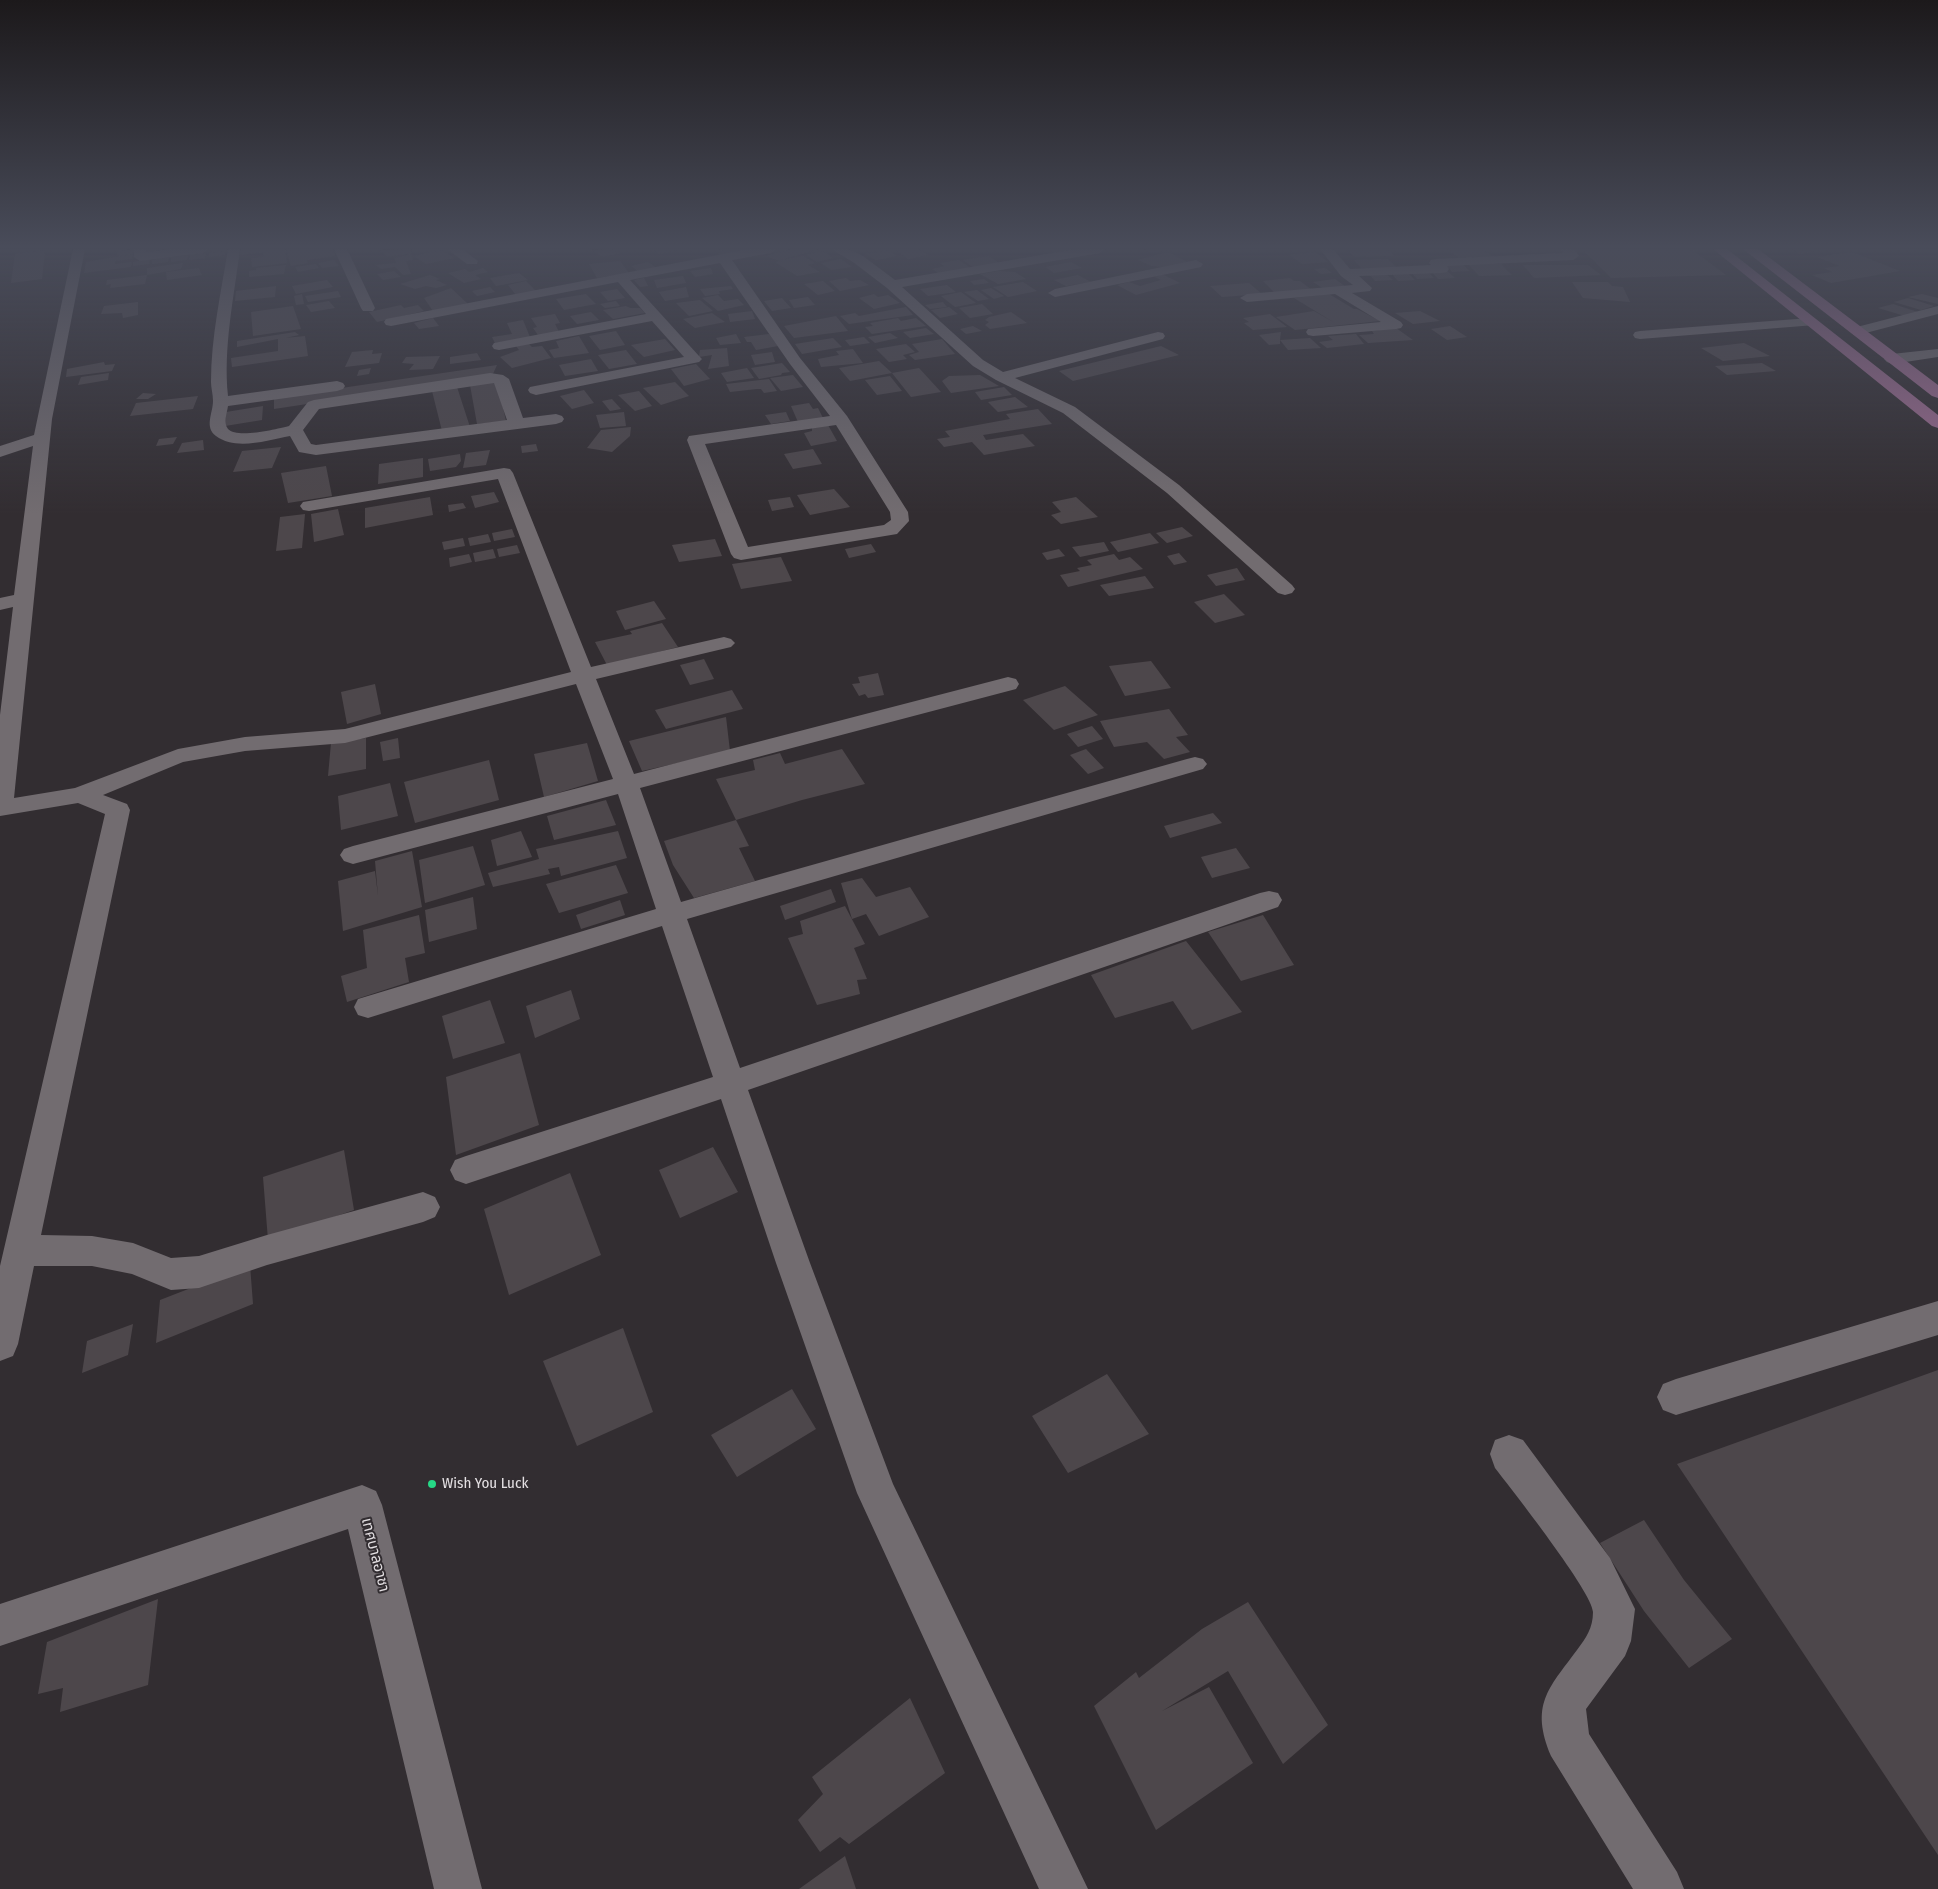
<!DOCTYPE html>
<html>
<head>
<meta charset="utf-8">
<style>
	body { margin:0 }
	canvas { display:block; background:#322d31 }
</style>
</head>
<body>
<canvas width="1938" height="1889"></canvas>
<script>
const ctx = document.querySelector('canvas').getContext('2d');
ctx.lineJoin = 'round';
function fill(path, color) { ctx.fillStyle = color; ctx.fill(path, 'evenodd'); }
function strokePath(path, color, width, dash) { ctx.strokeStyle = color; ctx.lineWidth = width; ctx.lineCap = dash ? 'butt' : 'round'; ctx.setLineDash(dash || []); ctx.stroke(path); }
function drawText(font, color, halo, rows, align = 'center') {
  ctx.font = font + ' "Fira Sans Condensed","Noto Sans Thai",sans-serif'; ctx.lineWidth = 4; ctx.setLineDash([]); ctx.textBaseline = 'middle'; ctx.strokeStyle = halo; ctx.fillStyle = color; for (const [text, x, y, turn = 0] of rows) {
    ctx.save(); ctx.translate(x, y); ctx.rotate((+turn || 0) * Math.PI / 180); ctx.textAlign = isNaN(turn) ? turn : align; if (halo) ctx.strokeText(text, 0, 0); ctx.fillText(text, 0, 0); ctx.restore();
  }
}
const building = new Path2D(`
	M135 249 133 254 117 256 118 251Z
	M241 249H285L287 263 252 267 251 258 263 257 264 252 239 255Z
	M286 249H333L335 256 307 260 308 263 291 266Z
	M411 249 412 253 388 257 380 250Z
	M611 249 619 253 603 257 591 250Z
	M652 249H678V250L659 254Z
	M719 249H748L726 256 718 253 723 251Z
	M792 249H818L781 260 803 256 815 263 808 265 820 272 797 276 775 262 780 261 766 256Z
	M894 249H918L928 255 908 259Z
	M1144 249H1170V250L1153 253Z
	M1347 249H1387L1394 256 1355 257Z
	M1447 249H1482L1492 256 1459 258Z
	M1582 249H1691L1726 275 1611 278Z
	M1792 249H1822V250L1799 254Z
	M45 250 42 279 11 283 15 254Z
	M442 250 454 258 426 264 414 256Z
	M889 250 897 256 876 260 865 254Z
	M225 251V255L209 257V253Z
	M823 251 833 258 817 262 806 255Z
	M1168 252 1187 262 1162 267 1152 266 1138 260Z
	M1315 252 1328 262 1302 264 1289 255Z
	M1852 252 1900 271 1831 283 1812 275 1832 272 1824 268 1840 266 1817 257Z
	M206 253 205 258 189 260 190 255Z
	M133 254 132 259 116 261 115 264 132 262 131 267 84 273 86 262Z
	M411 254 413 260 406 261 411 274 403 275 395 267 381 269 375 265 396 263 394 258Z
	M188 255 187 260 171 262V257Z
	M988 256 1001 264 974 268 963 260Z
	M169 257 168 262 152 264V260Z
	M150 259 149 264 133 266V262Z
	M841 259 852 267 831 270 821 263Z
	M1388 259 1397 268H1361L1354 260Z
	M334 260 339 266 322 268 318 263Z
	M959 260 972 269 941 275 932 269 944 266 940 263Z
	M620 261 629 273 597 278 589 264Z
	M648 262 657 268 638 271 631 266Z
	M1071 262 1082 268 1054 273 1045 267Z
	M183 263 181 269 147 275V268Z
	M316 264 319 268 298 272 295 267Z
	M1462 264 1470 271 1452 272 1446 265Z
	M1468 264H1501L1512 275 1479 276Z
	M286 265 284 274 249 277V271L256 270V268Z
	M1523 265H1588L1601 275 1534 278Z
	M199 268 202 275 167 280 166 272Z
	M483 268 488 272 475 275 481 279 464 283 448 273 465 269 469 272Z
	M711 268 713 274 695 277 690 271Z
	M1325 268 1332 273 1321 274 1314 269Z
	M394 271 401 277 383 280 377 274Z
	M998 271 1015 272 1026 279 998 284 980 274Z
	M1427 271 1434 278 1417 279 1411 272Z
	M1447 271 1455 278 1438 279 1432 272Z
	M519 273 528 280 496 286 490 278Z
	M1385 273 1393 280 1375 281 1369 274Z
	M1408 273 1415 280 1398 281 1392 274Z
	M1162 274 1180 283 1136 295 1117 285 1129 282 1140 286 1161 280 1155 277Z
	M147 275 145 284 110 288 111 284 106 285 107 280Z
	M430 275 440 279 436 280 447 285 436 288 426 286 415 289 400 284Z
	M1078 275 1091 282 1066 286 1054 280Z
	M683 276 686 283 657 288 654 280Z
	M644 278 648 286 640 287 634 280Z
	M846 278 850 281 860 280 869 285 840 291 829 281Z
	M1290 278 1294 281H1300L1312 290 1275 293 1263 281Z
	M984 279 989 283 974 285 970 281Z
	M1335 279 1346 287 1324 289 1313 282Z
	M327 280 333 287 296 294 292 286Z
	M526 281 536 291 516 295 508 285Z
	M823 281 835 291 818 295 804 284Z
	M1023 282 1037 291 1008 297 993 287Z
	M1572 282H1608L1612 286 1623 287 1630 302 1583 298Z
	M1249 283 1262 294 1222 297 1210 286Z
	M947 285 956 292 928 296 920 289Z
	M276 286 275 297 235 301 236 291Z
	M731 286 733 289 719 291 720 294 705 296 700 289Z
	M490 287 495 292 477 296 472 291Z
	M686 287 689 297 665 301 659 292Z
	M451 288 468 304 433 311 424 298Z
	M991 288 1004 296 994 299 981 290Z
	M617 289 625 298 608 301 600 292Z
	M977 290 989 299 978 301 964 292Z
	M338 291 341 297 308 302 305 296Z
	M961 292 976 303 955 307 941 296Z
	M302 294 304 304 296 305 294 296Z
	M586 294 596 304 564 310 556 299Z
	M874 294 878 297 888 295 900 303 874 309 859 298Z
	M1329 294 1354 309H1357L1380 321 1295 330 1276 317 1314 311 1335 323 1294 298Z
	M1922 294 1938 298V304L1908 297Z
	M718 295 724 301 738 299 744 305 718 311 702 298Z
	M808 297 815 305 794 308 789 300Z
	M782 298 791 308 772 311 764 301Z
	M1908 298 1934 306 1921 310 1894 302Z
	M700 300 713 311 689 316 676 303Z
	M329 301 335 308 311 312 306 305Z
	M616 301 620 306 605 308 600 304Z
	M138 302V315L123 318 122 313 101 314 104 306Z
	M943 302 947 307 930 309 925 305Z
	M982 304 993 314 970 318 959 308Z
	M1893 304 1918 312 1905 316 1878 308Z
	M401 305 404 308 418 305 424 311 377 322 369 312Z
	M293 306 301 329 253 336 251 312Z
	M626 306 630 308H640L645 313 613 319 603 310Z
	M906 307 913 315 849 324 840 316 855 313 859 316Z
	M949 307 958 314 940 318 931 310Z
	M752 311 755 319 730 322 728 314Z
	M1420 311 1440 321 1413 324 1395 313Z
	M591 312 599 320 577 324 570 316Z
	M1011 312 1027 323 990 329 985 325 989 322 985 320 989 317Z
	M712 313 725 322 695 328 683 319Z
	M555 314 560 323 555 324 559 332 538 335 533 328 537 327 531 318Z
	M1270 314 1287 327 1253 330 1244 323 1249 322 1243 318Z
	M836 316 848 331 794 338 784 326Z
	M433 318 439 326 419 329 414 323Z
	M898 318 901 321 916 318 926 326 872 334 865 327 873 326 870 323Z
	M523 320 530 337 495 343 492 337 512 334 507 323Z
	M973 326 982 331 966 334 960 329Z
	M1450 326 1467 337 1447 340 1431 329Z
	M926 328 934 334 910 338 903 332Z
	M1396 328 1413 340 1368 343 1359 335 1374 334 1372 331Z
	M616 331 625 345 600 350 589 336Z
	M295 332 299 335 285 338 305 336 308 356 232 367 231 358 278 351V339L237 347V341Z
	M1281 332 1280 340 1310 338 1321 348 1288 350 1280 340V344L1269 345 1259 335Z
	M890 333 898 338 875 343 868 337Z
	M736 334 741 343 720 345 716 338Z
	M769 334 778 346 756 350 751 342H747L744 337Z
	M1356 334 1364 344 1327 348 1319 342 1333 340 1328 336Z
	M579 336 589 353 554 358 549 350 559 348 556 341Z
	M864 337 870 343 850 346 845 340Z
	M833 338 842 347 802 354 795 344Z
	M665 339 675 350 644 357 631 345Z
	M942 339 955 354 915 360 909 355 919 352 912 344Z
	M1744 343 1770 356 1723 361 1701 348Z
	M529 344 532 347 542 346 551 358 512 368 500 357 519 350 516 346Z
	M906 344 915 352 903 355 907 359 889 362 876 349Z
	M1161 346 1179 355 1073 381 1059 371Z
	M727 348 729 366 708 369 712 355 699 357 700 350Z
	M853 349 863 363 821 367 818 359 839 355 836 351Z
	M373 350 372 354 382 353 379 363 345 367 352 352Z
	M626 350 637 364 609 369 598 355Z
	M772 352 775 362 755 365 751 355Z
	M477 353 481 360 450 364V357Z
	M440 356 433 369 409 370 414 364 402 363 406 357Z
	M591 359 598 371 565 376 559 365Z
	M879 361 892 373 850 381 839 368Z
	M104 362 105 365 115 364 112 371 66 377 67 369Z
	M782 363 790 372 782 373 781 375 759 379 751 368Z
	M1762 363 1776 371 1727 375 1715 366Z
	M696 364 710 379 684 386 671 369Z
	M497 365 492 376 274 409V398Z
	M371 368 369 374 357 376 359 370Z
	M747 368 754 378 727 382 721 373Z
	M919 368 941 392 911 397 892 373Z
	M109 373 108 380 78 385 81 377Z
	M793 375 803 387 781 391 770 378Z
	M980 375 999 386 951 393 942 381 949 376Z
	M890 376 902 391 877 395 865 380Z
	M769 379 777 391 764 393 761 389H757L730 392 726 384Z
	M497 381 506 421 477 424 470 385Z
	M675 382 689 396 661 405 643 388Z
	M457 387 470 427 442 431 432 391Z
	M1004 387 1012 395 981 400 975 392Z
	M584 390 594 403 572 409 560 396Z
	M639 391 652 406 635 411 618 395Z
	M143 393 156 394 148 399H136Z
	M198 396 193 409 130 416 136 403Z
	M1015 397 1028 407 998 412 988 402Z
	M612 399 621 409 610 411 602 401Z
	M809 403 813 409 818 408 823 418 798 422 791 406Z
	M263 406 262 420 225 426 226 412Z
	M1038 409 1052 424 983 435 986 440 1023 434 1035 446 984 455 972 442 944 447 937 439 950 437 945 431 1010 419 1006 414Z
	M624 412 626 426 600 428 596 415Z
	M786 412 790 421 771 424 765 415Z
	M828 425 837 441 811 446 804 433 812 431V427Z
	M631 427 630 436 612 452 587 448 601 430Z
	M177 437 173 444 156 446 159 439Z
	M203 440 204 450 177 453 182 443Z
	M536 444 538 451 522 453 521 446Z
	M281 447 272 468 233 472 242 451Z
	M813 449 822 464 793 469 784 454Z
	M490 450 486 465 463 468 466 453Z
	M460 454 461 461 456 467 430 471 428 459Z
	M423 458V477L378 484 379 464Z
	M326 466 332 496 288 503 281 473Z
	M834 489 850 507 810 515 797 495Z
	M494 492 499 502 475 508 471 496Z
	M430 497 433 515 365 528V508Z
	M790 497 794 507 772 511 768 500Z
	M1076 497 1098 517 1061 524 1051 515 1061 512 1052 502Z
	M463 503 466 508 449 512 448 505Z
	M338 509 344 535 314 542 311 514Z
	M305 514 302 548 276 551 280 517Z
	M1182 527 1193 536 1167 543 1156 533Z
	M512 529 515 537 494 541 492 533Z
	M1150 533 1159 543 1118 552 1110 542Z
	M488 534 491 542 470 546 468 538Z
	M463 538 465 546 444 550 442 542Z
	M715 539 722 556 679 562 672 545Z
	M1104 542 1109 551 1080 557 1072 547Z
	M871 544 876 552 849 558 845 549Z
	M517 545 520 553 499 557 497 549Z
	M493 549 496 558 475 562 473 553Z
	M1059 549 1065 556 1047 560 1042 553Z
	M1179 553 1187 562 1174 565 1167 556Z
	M469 554 472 562 450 567 449 558Z
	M1114 554 1119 560 1130 557 1143 569 1068 587 1060 575 1080 571 1077 568 1092 565 1087 560Z
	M781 557 792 581 741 589 732 564Z
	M1237 568 1245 580 1216 586 1207 575Z
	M1145 576 1154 588 1109 596 1100 585Z
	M1224 594 1245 615 1215 623 1194 602Z
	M654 601 666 619 625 630 616 611Z
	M662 623 678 647 607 665 595 642 632 634 630 631Z
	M704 659 714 679 690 685 680 665Z
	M1151 661 1171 688 1125 696 1109 666Z
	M878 673 884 695 868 698 865 694 859 696 852 684 860 683 858 677Z
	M375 684 381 714 347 724 341 692Z
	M1065 686 1098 715 1054 730 1023 700Z
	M732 690 743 709 666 729 655 710Z
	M1169 709 1188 735 1176 737 1190 752 1164 759 1147 742 1114 747 1100 721Z
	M726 717 730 751 687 761 642 771 629 741Z
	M1092 726 1103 739 1078 747 1067 734Z
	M366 738V769L328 776 331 743Z
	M398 738 400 758 383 761 380 742Z
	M587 743 598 781 544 797 534 754Z
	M842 749 865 784 802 800 736 820 716 779 755 770 753 760 780 753 785 764Z
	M1086 749 1104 768 1088 774 1070 755Z
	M489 760 499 800 415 823 404 782Z
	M390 783 398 816 341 830 338 796Z
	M606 800 616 825 554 840 547 816Z
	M1213 813 1222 823 1170 838 1164 826Z
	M736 820 749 846 739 848 755 881 694 898 673 865 664 841Z
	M521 831 532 857 497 866 491 840Z
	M618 831 627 858 561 876 559 867 548 869 550 874 493 887 488 873 539 859 536 849Z
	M473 846 485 885 425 903 419 860Z
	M1236 848 1250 868 1212 878 1201 857Z
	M412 851 422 907 343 931 338 881 375 871 378 896 375 861Z
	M616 865 628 893 559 913 546 884Z
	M862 878 876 897 910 887 929 917 879 936 866 914 852 919 841 883Z
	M831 889 836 902 785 920 780 906Z
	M473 897 477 929 429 942 425 910Z
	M620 900 625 915 581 929 576 915Z
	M845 906 865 944 854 948 867 979 857 980 860 994 817 1005 788 938 803 934 800 921Z
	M419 915 425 953 405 958 409 982 347 1002 341 976 367 968 363 930Z
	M1263 915 1294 965 1241 981 1208 932Z
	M1186 941 1242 1012 1192 1030 1173 1001 1115 1018 1091 975Z
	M571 990 580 1019 535 1038 526 1006Z
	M490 1000 505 1043 453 1059 442 1016Z
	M520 1053 539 1125 456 1155 446 1077Z
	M713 1147 738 1192 680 1218 659 1170Z
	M344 1150 354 1210 268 1240 263 1177Z
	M570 1173 601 1255 509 1295 484 1209Z
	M250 1265 253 1304 156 1343 160 1300Z
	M133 1324 128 1355 82 1373 87 1341Z
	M623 1328 653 1412 577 1446 543 1361Z
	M1938 1370V1855L1677 1464Z
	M1107 1374 1149 1434 1068 1473 1032 1416Z
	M792 1389 816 1429 737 1477 711 1435Z
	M1644 1520 1684 1580 1732 1639 1689 1668 1644 1611 1600 1543Z
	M158 1599 148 1685 60 1712 63 1688 38 1694 47 1642Z
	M1248 1602 1328 1725 1283 1764 1228 1671 1162 1711 1209 1687 1253 1763 1156 1830 1094 1706 1136 1672 1139 1678 1202 1629Z
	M910 1698 945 1773 849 1844 840 1837 820 1852 798 1820 823 1794 812 1777Z
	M845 1856 856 1889H799Z`);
const minor = new Path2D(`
	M73 249H85L52 419 14 798 75 788 178 749 245 737 345 729 571 672 498 479 309 511 303 510 300 506 303 502 309 501 504 468 510 469 513 473 591 667 724 637 731 639 735 643 731 647 596 679 634 774 1008 677 1016 679 1019 684 1016 689 640 788 681 902 1187 759 1195 757 1203 759 1207 764 1203 769 687 919 740 1068 1260 893 1269 891 1278 893 1282 900 1278 907 748 1090 810 1263 893 1484 1088 1889H1039L857 1493 776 1263 721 1099 466 1184 455 1180 450 1170 455 1160 466 1156 713 1077 662 926 368 1018 358 1015 354 1007 358 999 656 909 618 794 353 864 344 861 340 855 344 849 353 846 613 779 576 684 345 743 245 751 183 762 103 795 127 804 130 810 41 1235 92 1236 133 1243 171 1258 199 1256 267 1235 423 1192 435 1197 440 1207 435 1217 423 1222 267 1265 199 1288 171 1290 132 1274 92 1266H34L18 1344 13 1356 0 1361V1266L105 814 78 803 0 816V715L13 607 0 610V598L14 595 33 446 0 457V446L34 435Z
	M134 249H146V252L170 249H209L203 253 140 261 134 257Z
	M228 249H240C234 297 223 348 228 396L337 381 343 383 345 386 343 389 337 391 228 406C227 413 223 423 228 429 237 439 277 429 289 426L308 402 314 400 490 373 503 375 509 379 523 418 556 414 562 416 564 419 562 422 556 424 316 455 299 452 290 436C268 440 236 451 216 436 204 427 213 413 213 401 213 394 211 388 211 382 211 337 221 293 228 249ZM494 383 507 420 316 445 311 444 303 430 319 409Z
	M334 249H347L375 308 373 311H363L361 308Z
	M447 249H462L478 261 477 264H467Z
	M749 249H777L771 253 732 260 800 358 847 416 908 512 909 521 897 534 741 560 734 558 731 554 687 440 689 436 830 416 790 364 720 263 630 280 699 356 702 359 699 362 536 395 530 393 528 390 530 387 684 357 652 321 499 350 494 349 492 346 494 343 499 342 646 314 618 282 391 326 386 325 384 322 386 319 391 318ZM836 425 890 512 891 520 884 525 748 547 705 444Z
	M831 249H848L863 256 895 280 1076 249H1106L1100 253 902 287 983 360 1003 372 1158 332 1163 333 1165 336 1163 339 1015 378 1075 407 1179 485 1292 585 1295 589 1292 593 1285 595 1278 593 1167 493 1063 413 996 380 973 366 887 288 853 262Z
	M1320 249H1333L1350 269 1431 265 1429 263 1431 260 1436 259 1563 253 1561 249H1574L1579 256 1573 260 1447 266 1449 269 1447 272 1442 273 1359 276 1372 288 1370 291 1352 293 1401 322 1403 325 1401 328 1396 329 1313 336 1308 335 1306 332 1308 329 1381 322 1335 294 1247 302 1240 298 1247 294 1353 285 1341 276Z
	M1196 260 1203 264 1201 267 1055 297 1048 293 1055 289Z
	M1938 306V314L1858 335 1853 334 1851 331 1853 328Z
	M1810 318 1815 319 1817 322 1815 325 1640 339 1635 338 1633 335 1635 332 1640 331Z
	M1938 349V357L1892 364 1887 362 1884 359 1887 356 1892 354Z
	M1938 1301V1335L1676 1415 1663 1410 1657 1397 1663 1384 1676 1379Z
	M1509 1435 1523 1440 1610 1558 1635 1609 1631 1641 1625 1656 1586 1709 1589 1734 1677 1872 1684 1889H1633L1551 1756C1530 1705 1548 1689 1577 1650 1586 1638 1593 1628 1593 1612 1593 1593 1512 1490 1495 1468L1490 1454 1495 1440Z
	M362 1485 376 1491 382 1505 482 1889H434L348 1529 0 1646V1604Z`);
const major = new Path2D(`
	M1713 249H1727L1938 415V428L1932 426Z
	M1743 249H1758L1938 385V398L1932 396Z`);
const markers = [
	[432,1484,5,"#26d886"]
];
const nearPoinames = [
	["Wish You Luck",442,1484]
];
const nearStreetnames = [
	["เทศบาลอาชา",375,1555,76]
];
fill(building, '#4d474b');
fill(minor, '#726c70');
fill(major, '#9b6b8f');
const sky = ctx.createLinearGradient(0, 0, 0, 514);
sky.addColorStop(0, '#1c191b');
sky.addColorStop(0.48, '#494c5a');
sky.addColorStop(1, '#494c5a00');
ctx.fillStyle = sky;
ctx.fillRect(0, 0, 1938, 514);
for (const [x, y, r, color] of markers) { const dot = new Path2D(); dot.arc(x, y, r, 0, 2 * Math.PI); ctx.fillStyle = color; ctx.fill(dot); strokePath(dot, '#322d31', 2); }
drawText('15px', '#e3dfe2', '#322d31', nearPoinames, 'left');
drawText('15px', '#e3dfe2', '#322d31', nearStreetnames);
</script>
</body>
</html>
